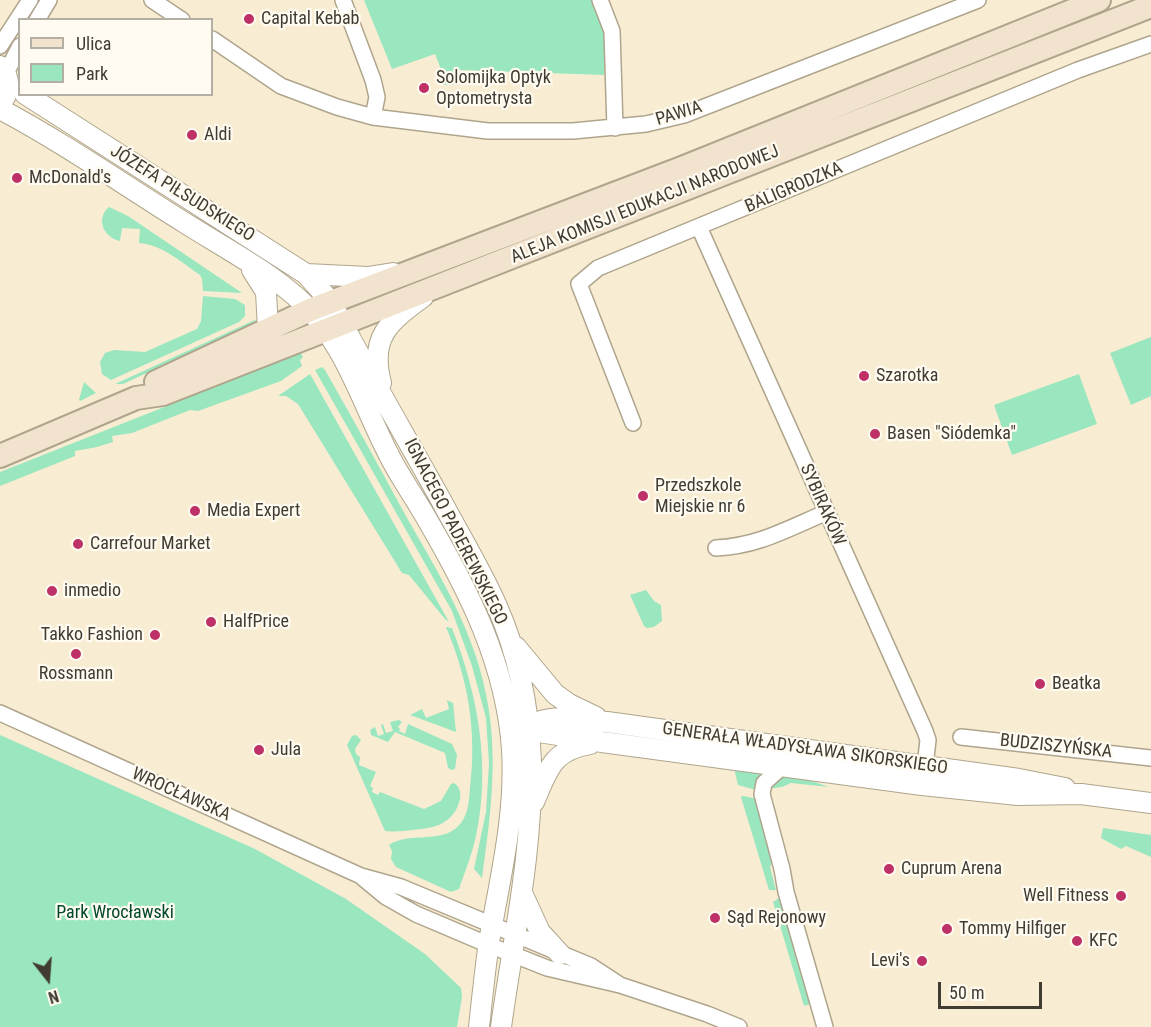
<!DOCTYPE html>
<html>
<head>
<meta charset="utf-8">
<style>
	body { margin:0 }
	#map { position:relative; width:1151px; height:1027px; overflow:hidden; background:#f8edd3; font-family:"Roboto Condensed",sans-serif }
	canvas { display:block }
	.legend { position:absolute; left:18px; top:18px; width:195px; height:78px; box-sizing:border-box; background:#fffbf0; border:2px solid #b3afa4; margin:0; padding:8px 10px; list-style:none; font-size:18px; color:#403c32 }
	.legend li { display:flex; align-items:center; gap:12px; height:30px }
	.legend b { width:30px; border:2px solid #b3afa4 }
	.north { position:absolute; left:18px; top:949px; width:60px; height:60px; -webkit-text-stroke:4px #fffbf0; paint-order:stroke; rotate:163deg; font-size:16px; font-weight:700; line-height:24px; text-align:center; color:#403c32 }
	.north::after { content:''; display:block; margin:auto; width:21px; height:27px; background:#403c32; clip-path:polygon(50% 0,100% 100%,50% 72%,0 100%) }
	.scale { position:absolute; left:938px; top:982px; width:104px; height:27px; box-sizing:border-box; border:3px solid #403c32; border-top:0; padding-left:8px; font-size:18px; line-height:21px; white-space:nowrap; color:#403c32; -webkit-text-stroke:4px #fffbf0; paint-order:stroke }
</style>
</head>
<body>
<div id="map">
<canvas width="1151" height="1027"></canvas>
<ul class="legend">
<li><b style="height:8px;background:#f2e3cf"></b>Ulica</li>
<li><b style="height:16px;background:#99e6bf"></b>Park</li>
</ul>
<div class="north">N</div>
<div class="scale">50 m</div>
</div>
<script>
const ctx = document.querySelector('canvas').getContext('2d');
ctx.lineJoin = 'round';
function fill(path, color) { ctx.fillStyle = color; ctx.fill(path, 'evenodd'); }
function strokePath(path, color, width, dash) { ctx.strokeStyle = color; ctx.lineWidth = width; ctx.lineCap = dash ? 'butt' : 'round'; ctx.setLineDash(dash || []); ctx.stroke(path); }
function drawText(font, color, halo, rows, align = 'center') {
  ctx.font = font + ' "Roboto Condensed",sans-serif'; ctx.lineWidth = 4.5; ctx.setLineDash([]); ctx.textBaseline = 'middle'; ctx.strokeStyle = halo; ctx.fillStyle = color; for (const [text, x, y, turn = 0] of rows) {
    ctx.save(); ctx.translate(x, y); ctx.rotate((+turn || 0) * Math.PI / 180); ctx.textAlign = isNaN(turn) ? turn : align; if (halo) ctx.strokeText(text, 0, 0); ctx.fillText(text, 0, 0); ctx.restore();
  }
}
const green = new Path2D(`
	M364 0H593L605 34 604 75 459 70 458 85H444V77L435 54 392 69Z
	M109 207 128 216 242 293 203 291 202 279 200 275C181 262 163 245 139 243L140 229 122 228 120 241C104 238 95 219 109 207Z
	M203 296 235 299 245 305V316L239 322 111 380 102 374 100 362 105 353 114 350 145 352 197 329 201 321Z
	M257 319 252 324 123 384H115Z
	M1151 337V396L1131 405 1110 353Z
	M299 350 303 357 300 360 302 366 281 381 198 411 190 410 132 433 112 436 113 442 97 447 75 451V456L0 486V472L182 400 241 372Z
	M322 367 325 370C353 419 380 468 407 518 441 577 477 636 488 705 498 763 490 820 482 878L474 869 486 812 489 763 486 718 472 666 452 611 315 370Z
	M310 374 449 622 445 619 409 575 402 573 298 404 286 396H278Z
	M1079 374 1097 424 1012 455 994 405Z
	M84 382 96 393 80 401 79 400Z
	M646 590 654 601 661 605 662 621 654 627 647 628 644 626 630 595Z
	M446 627 452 628C478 695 491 765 476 836 472 854 465 872 459 889L451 892 396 867 391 859 392 851 389 845C408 832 436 843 455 829 468 819 469 803 470 787 477 731 468 679 446 627Z
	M447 700 453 703 456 732 410 715 422 709 426 718 449 709Z
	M399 720 402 722 398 727 400 729 399 731 405 734 408 724 452 744 457 755 455 769 452 770 448 768 445 753 395 732 388 742 371 735 370 730 375 727 378 736 384 734 381 725 383 724 386 733 393 731 390 722Z
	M0 735 255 849 346 899 425 954 461 988 462 997 457 1027H0Z
	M356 735 361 740 355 749 356 754 360 757 359 765 376 772 370 786 373 788 372 792 378 795 380 792 424 809 441 801 451 784 454 783C460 787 461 793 460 799 454 824 435 828 413 830 404 831 394 832 385 831L347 745 352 736Z
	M734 768 760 771 762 776 756 790 738 785Z
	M783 775 800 777 829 787 791 783 782 787 768 789Z
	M743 796 758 799 774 859 770 867 776 890H769L741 797Z
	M1103 828 1151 835V857L1126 846 1121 849 1101 838Z
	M779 898 810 1004 804 1006 773 902Z`);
const minor = new Path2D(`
	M152 0 182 20
	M343 0 373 80 377 97 373 117
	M600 0 612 31 615 128
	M37 20 49 0
	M212 39 281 86 337 107 373 117 488 131H573L646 124 684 115 978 0
	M0 46 30 0
	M6 73 20 46
	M699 227 925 731 928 740 924 775
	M633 423 579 284 598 268 1078 70 1151 44
	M716 548C758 546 787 529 825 513
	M0 713 361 876 401 887 591 966 620 985
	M961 737 1151 758
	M783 766 764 783 762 794 782 869 786 892 825 1027
	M363 878 386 897 416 914 489 945 547 968 620 985 707 1014 739 1027`);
const tertiary = new Path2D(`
	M0 66C11 78 11 92 0 104
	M25 94 306 274 331 302C366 369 404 434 441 500 459 534 480 568 496 604 518 653 529 708 531 762 533 852 513 939 501 1027
	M0 109C64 143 124 185 185 223 223 247 272 273 303 303 346 345 363 406 390 457 401 479 416 499 428 521 470 593 506 665 512 749 516 815 500 878 489 942 485 970 482 999 479 1027
	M252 270 266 292 268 329
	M306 274 368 277 393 273
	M381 383C369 337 389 322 423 297
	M516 647 555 694 569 704 596 717
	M520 720 528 727 539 732 602 742 922 785 1018 795 1081 794 1151 803
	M524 731C544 711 580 720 607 722L1019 779 1065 788
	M534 802C548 770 552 750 590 744
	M523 895 540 932 560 954`);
const secondary = new Path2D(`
	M156 382 310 310 682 168 1099 0
	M0 456 136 398 163 394 288 345 1151 6`);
const markers = [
	[249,19,6,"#bd3166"],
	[424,88,6,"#bd3166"],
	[192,135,6,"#bd3166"],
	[17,178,6,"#bd3166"],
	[864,376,6,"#bd3166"],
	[875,434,6,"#bd3166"],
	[643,496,6,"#bd3166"],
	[195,511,6,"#bd3166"],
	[78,544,6,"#bd3166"],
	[52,591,6,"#bd3166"],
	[211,622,6,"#bd3166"],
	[155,635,6,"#bd3166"],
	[76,654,6,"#bd3166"],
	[1040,684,6,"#bd3166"],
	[259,750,6,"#bd3166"],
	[889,869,6,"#bd3166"],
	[1121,896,6,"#bd3166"],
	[715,918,6,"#bd3166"],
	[947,929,6,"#bd3166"],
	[1077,941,6,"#bd3166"],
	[922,961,6,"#bd3166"]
];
const poiNames = [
	["Capital Kebab",261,19],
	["Solomijka Optyk",436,78],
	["Optometrysta",436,99],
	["Aldi",204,135],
	["McDonald's",29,178],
	["Szarotka",876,376],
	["Basen \"Siódemka\"",887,434],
	["Przedszkole",655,486],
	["Miejskie nr 6",655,507],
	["Media Expert",207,511],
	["Carrefour Market",90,544],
	["inmedio",64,591],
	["HalfPrice",223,622],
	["Takko Fashion",143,635,"right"],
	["Rossmann",76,674,"center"],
	["Beatka",1052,684],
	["Jula",271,750],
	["Cuprum Arena",901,869],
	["Well Fitness",1109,896,"right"],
	["Sąd Rejonowy",727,918],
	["Tommy Hilfiger",959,929],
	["KFC",1089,941],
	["Levi's",910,961,"right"]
];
const streetNames = [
	["PAWIA",679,114,-17],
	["BALIGRODZKA",794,188,-23],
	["JÓZEFA PIŁSUDSKIEGO",182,194,32],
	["ALEJA KOMISJI EDUKACJI NARODOWEJ",645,205,-22],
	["SYBIRAKÓW",822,505,66],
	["IGNACEGO PADEREWSKIEGO",455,532,63],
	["BUDZISZYŃSKA",1056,747,6],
	["GENERAŁA WŁADYSŁAWA SIKORSKIEGO",805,749,8],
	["WROCŁAWSKA",181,795,24]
];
const parkNames = [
	["Park Wrocławski",115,913]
];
fill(green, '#99e6bf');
strokePath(minor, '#afa58c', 18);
strokePath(tertiary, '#afa58c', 22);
strokePath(secondary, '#afa58c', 26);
strokePath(minor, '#fff', 15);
strokePath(tertiary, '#fff', 20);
strokePath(secondary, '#f2e3cf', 22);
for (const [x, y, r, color] of markers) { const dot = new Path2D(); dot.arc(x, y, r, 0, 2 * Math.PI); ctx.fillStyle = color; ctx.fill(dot); strokePath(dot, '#fffbf0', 2); }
drawText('18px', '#403c32', '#fffbf0', poiNames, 'left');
drawText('18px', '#403c32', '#fffbf0', streetNames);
drawText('18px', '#01472e', '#fffbf0', parkNames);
</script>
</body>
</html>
